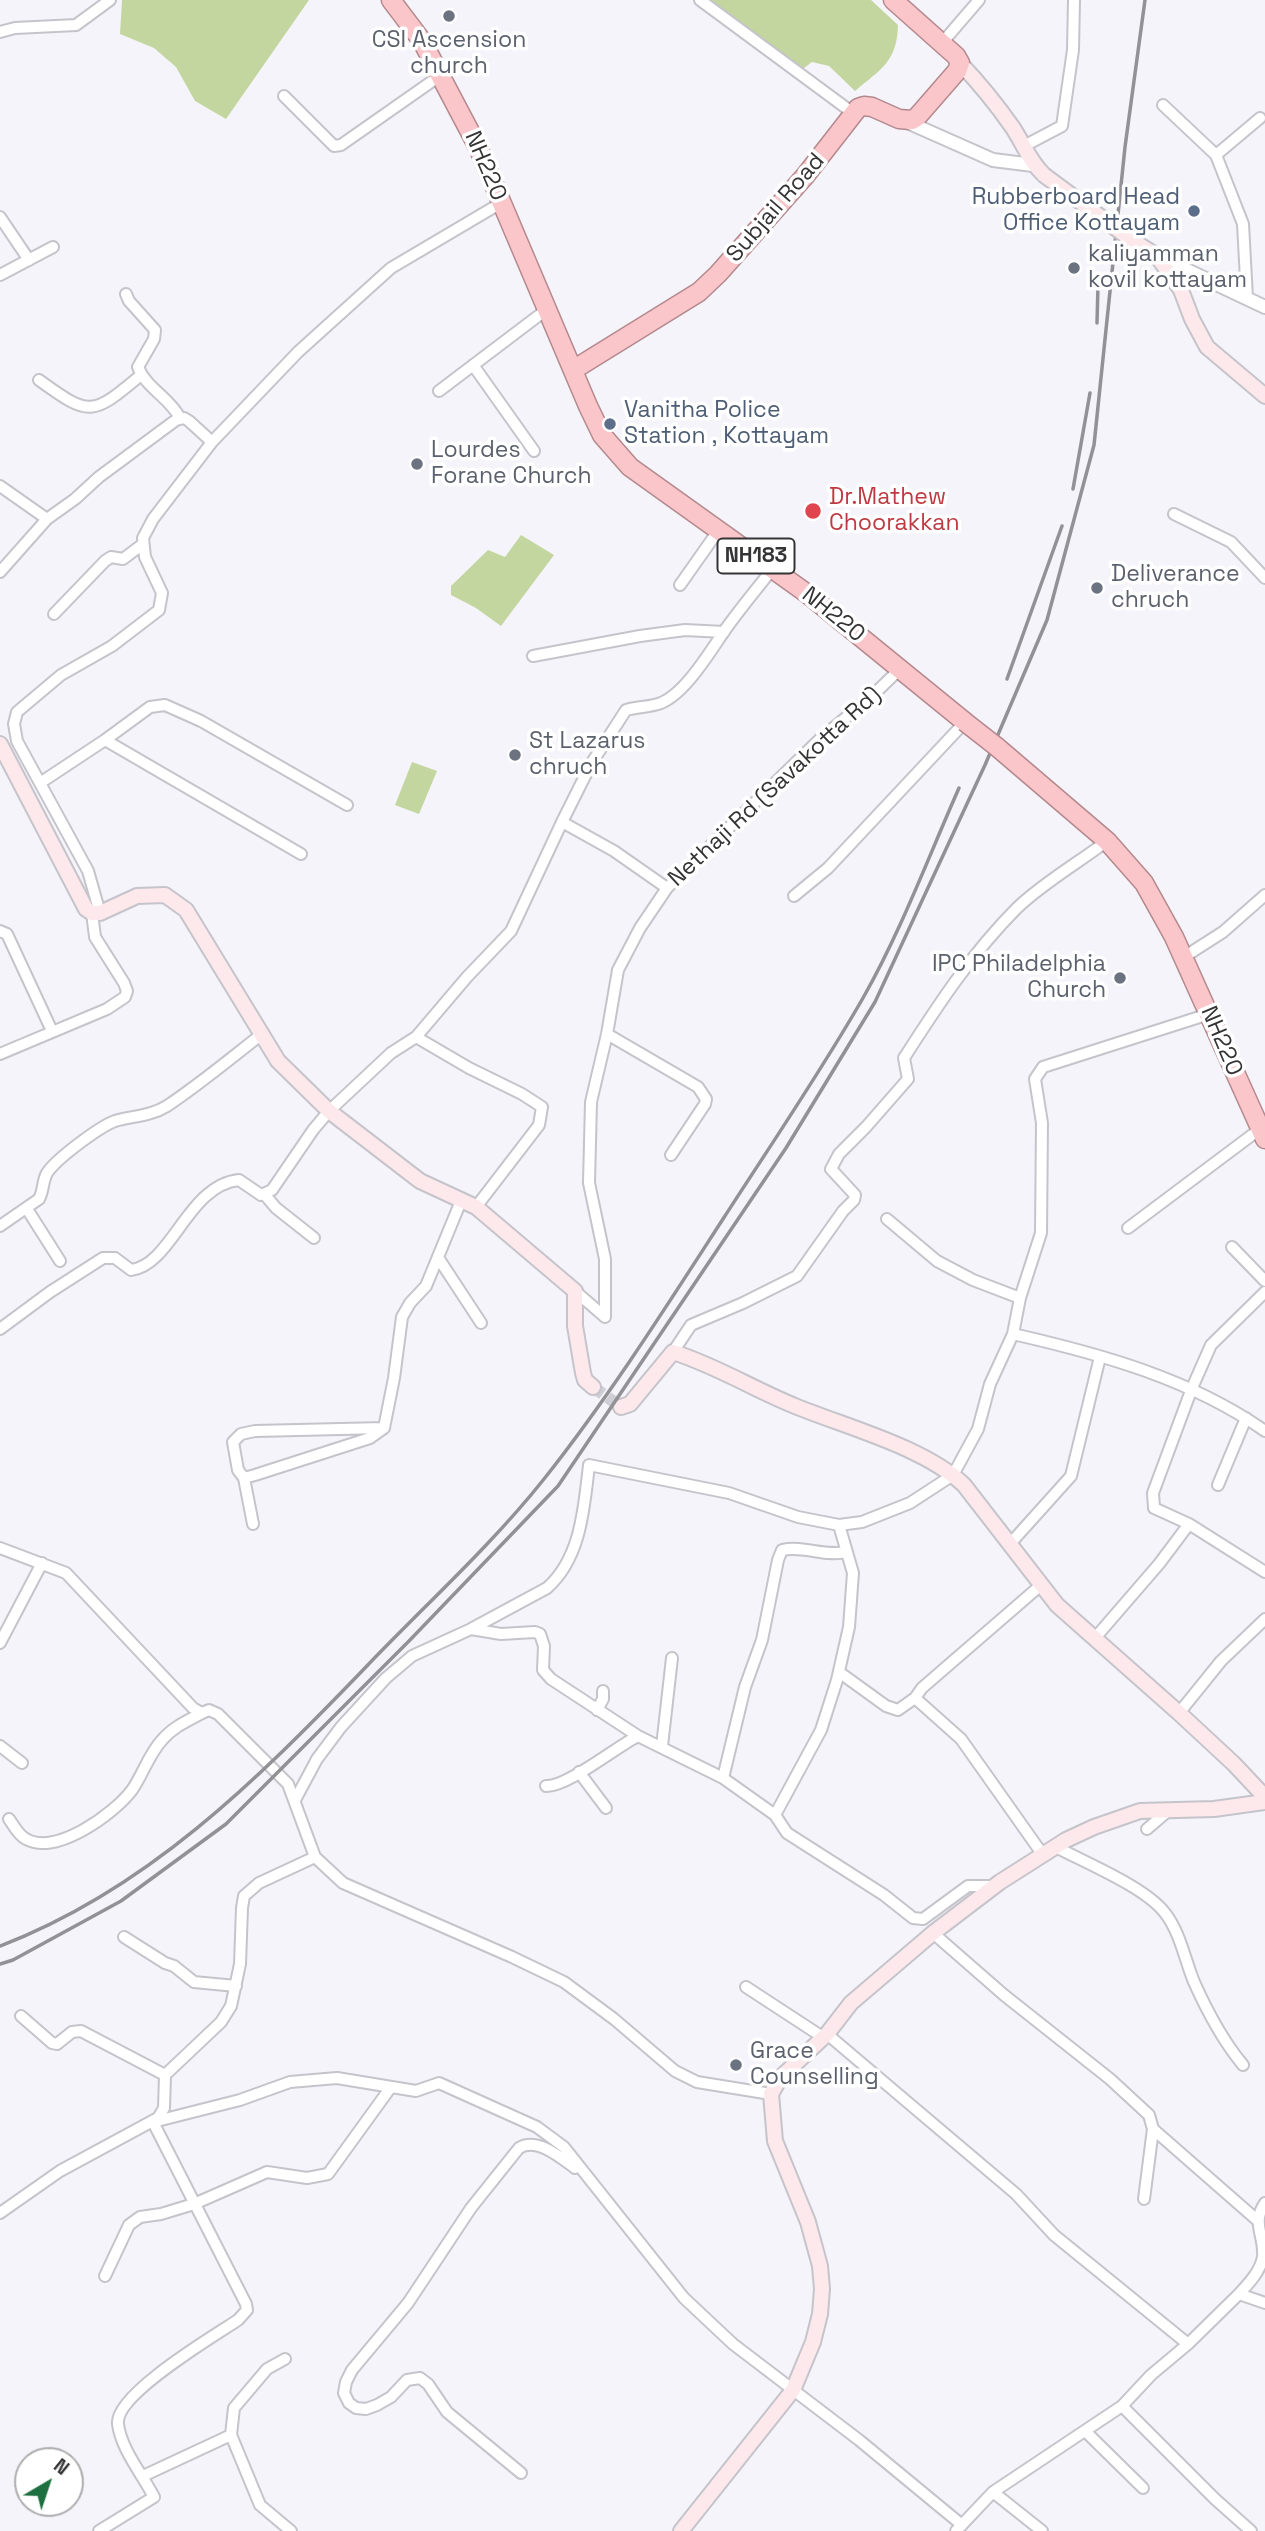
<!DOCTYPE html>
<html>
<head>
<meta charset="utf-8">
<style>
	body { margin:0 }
	#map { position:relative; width:1265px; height:2531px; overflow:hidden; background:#f5f4fb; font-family:"Space Grotesk",sans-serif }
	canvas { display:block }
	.north { position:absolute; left:14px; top:2447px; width:70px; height:70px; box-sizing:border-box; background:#fff; border:2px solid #aeaeaf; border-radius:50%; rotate:39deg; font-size:19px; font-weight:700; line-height:28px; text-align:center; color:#343436 }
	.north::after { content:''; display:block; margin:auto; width:24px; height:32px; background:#1f7041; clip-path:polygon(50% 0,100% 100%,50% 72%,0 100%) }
</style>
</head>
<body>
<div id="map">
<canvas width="1265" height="2531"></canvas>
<div class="north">N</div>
</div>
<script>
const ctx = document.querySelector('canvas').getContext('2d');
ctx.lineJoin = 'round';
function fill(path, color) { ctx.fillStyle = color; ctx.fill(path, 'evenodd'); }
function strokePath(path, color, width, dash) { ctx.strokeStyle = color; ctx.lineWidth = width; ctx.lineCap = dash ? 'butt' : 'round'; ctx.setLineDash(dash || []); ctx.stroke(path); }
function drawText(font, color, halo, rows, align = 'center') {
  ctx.font = font + ' "Space Grotesk",sans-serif'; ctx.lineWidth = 7; ctx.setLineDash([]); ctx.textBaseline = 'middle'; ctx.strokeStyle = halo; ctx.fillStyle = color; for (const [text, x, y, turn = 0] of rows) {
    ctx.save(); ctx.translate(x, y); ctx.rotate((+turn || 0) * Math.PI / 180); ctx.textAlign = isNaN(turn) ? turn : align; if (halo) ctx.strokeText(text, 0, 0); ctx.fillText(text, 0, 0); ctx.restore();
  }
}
const green = new Path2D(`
	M122 0H309L226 119 195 101 176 67 154 48 120 34Z
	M695 0H871L898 25C897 62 881 69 855 91L829 66 812 62 796 74Z
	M521 535 554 555 501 626 476 608 451 595V586L488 550 505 557Z
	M412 762 437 771 419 814 395 805Z`);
const tertiaryTunnel = new Path2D(`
	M593 1387 621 1407`);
const minor = new Path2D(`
	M700 0 853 113
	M0 32 15 28 76 25 110 0
	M942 43 979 0
	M284 96 334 146 341 145 441 75
	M1163 105 1216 155 1243 224 1247 298
	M1024 146 1062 126 1073 50 1074 0
	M1216 155 1260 118
	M0 217 29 260
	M0 275 53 247
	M126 294 129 301 155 330 154 339 138 367C146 388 170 398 180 418
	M473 365 534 451
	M39 380C90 417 92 416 141 375
	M439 391 546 310
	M0 486 47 519
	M1174 514 1231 542 1265 578
	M0 572 47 519 75 499 99 477 176 420 184 418 189 421 212 442
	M680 585 718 531
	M54 614 105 561 111 557 123 559 143 544
	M533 656 640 636 685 630 724 632
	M105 740 150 707 165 705 201 721 347 805
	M40 783 105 740 301 854
	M562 822 591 764 626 710C637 707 648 707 658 704 683 697 709 653 723 633 738 611 757 589 773 568
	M794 896 828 868 965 722
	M100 913 88 871 17 741 14 724 17 712 61 675 112 646 159 610 162 593 145 557 143 538 153 519 212 442 298 352 391 268 501 203
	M0 931 7 934 52 1031
	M1184 957 1223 932 1265 895
	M607 1034 698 1087 706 1099 705 1104 671 1155
	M416 1037 469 1068 522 1094 542 1107 539 1125 476 1207
	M0 1054 107 1009 125 997 127 991 124 983 95 937 92 913
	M265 1195 276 1208 314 1238
	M27 1209 60 1261
	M887 1219 937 1261 973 1280 1020 1298
	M0 1226 39 1199C44 1190 42 1182 47 1173 56 1159 99 1127 115 1121 133 1116 151 1116 167 1106 200 1084 231 1058 262 1034
	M1128 1228 1260 1129
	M1232 1247 1265 1281
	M439 1259 481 1323
	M575 1291 605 1317V1259L589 1183 591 1102 607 1034 618 970 640 928 667 888 820 739 871 697 901 668
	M1265 1292 1211 1345 1192 1388 1153 1493 1154 1508 1189 1524 1265 1572
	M0 1329 50 1292 103 1258H115L131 1270C172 1265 188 1185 239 1180L261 1195 272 1190 313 1130 329 1111 391 1053 416 1037 467 977 511 931 562 822 614 851 667 888
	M1013 1334C1101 1354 1191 1379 1265 1431
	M673 1352 691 1325 743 1303 797 1276 843 1211 854 1200 855 1195 831 1169 839 1154 866 1127 908 1079 904 1058C938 1005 972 953 1017 908 1043 883 1078 863 1107 841
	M384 1428 255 1431 241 1434 233 1442 238 1470 244 1478 255 1475 370 1438 384 1428 394 1378 402 1317 410 1303 426 1286 461 1201
	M244 1478 253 1524
	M1218 1485 1246 1418
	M1009 1545 1071 1476 1100 1357
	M0 1548 66 1573 193 1708 202 1713 209 1710 218 1714 288 1784 315 1857 343 1883 512 1957 564 1982 614 2019 675 2071 697 2082 771 2094
	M471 1629 501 1634 535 1632 540 1634 544 1646 543 1670 551 1679 638 1736 723 1778 775 1815 787 1833 884 1895 913 1918 923 1919 968 1886H995
	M1095 1638 1159 1564 1189 1524
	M0 1643 42 1563
	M839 1672 886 1706 898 1710 915 1698 922 1688 1041 1585
	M915 1698 961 1739 1043 1855
	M597 1710 603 1699V1691
	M1179 1713 1221 1661 1265 1619
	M0 1746 22 1763
	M662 1746 672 1658
	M579 1772 606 1808
	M723 1778 745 1687 762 1640 778 1560 782 1550C803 1545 824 1557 846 1552
	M546 1786C567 1787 616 1747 638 1736
	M295 1800 317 1759 341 1727 386 1678 412 1656 471 1629 547 1588C581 1558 584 1508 589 1465L729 1493 798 1517 839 1525 862 1522 910 1503 953 1475 978 1429 990 1384 1013 1334 1020 1298 1041 1233 1042 1123 1035 1079 1043 1067 1209 1014
	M775 1815 821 1730 837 1680 849 1627 853 1573 839 1525
	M9 1819C14 1826 18 1835 26 1839 56 1856 114 1814 132 1790 143 1774 149 1754 162 1740 173 1727 187 1721 202 1713
	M1147 1829 1168 1811
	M1056 1847C1086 1863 1145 1887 1165 1913 1180 1932 1185 1960 1194 1982 1207 2011 1223 2041 1243 2065
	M933 1933 1004 1995 1110 2079 1149 2115 1153 2129 1144 2199
	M124 1937 165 1963 174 1966 194 1982 236 1986
	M746 1987 824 2038
	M21 2016 52 2043 57 2044 72 2032 81 2031 165 2075
	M827 2034 1016 2194 1054 2235 1188 2344
	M1153 2129 1257 2220
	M0 2213 60 2171 158 2118 164 2108 165 2075 221 2022 231 2006 240 1964 242 1908 244 1896 259 1883 315 1857
	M105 2276 129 2225 140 2217 161 2214 194 2204 267 2172 307 2178 328 2174 391 2087
	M1239 2294C1249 2283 1260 2272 1263 2257 1265 2236 1251 2223 1265 2203
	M1122 2406 1215 2499 1251 2531
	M1085 2431 1143 2488
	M231 2435 234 2408 267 2369 285 2359
	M521 2473 447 2412 428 2384 420 2378 407 2380 391 2397 377 2405 366 2409 356 2408 349 2403 344 2393 346 2382 352 2370 408 2303 471 2208 519 2148C537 2137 560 2157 575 2168
	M143 2476 231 2435 260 2505 291 2531
	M993 2492 1042 2531
	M99 2531 154 2497C142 2474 121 2449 118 2424 114 2395 214 2336 238 2320L247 2310 246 2304 153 2122 240 2100 290 2082 337 2078 416 2091 439 2083 537 2127 564 2147 684 2298 733 2344 859 2440 962 2525
	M956 2531 993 2492 1122 2406 1151 2375 1188 2344 1239 2294 1265 2303`);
const tertiary = new Path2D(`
	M905 121 993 160 1033 165
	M1157 256 1265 307`);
const secondary = new Path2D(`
	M960 63C980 84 997 105 1013 128 1024 145 1030 162 1044 175
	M1133 241 1157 256 1181 290 1192 319 1207 347 1265 396
	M0 744 86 909 92 913H100L137 896 165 895 186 910 278 1061 329 1111 420 1181 476 1207 575 1291V1326L583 1373 585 1380 593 1387
	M621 1407 630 1404 673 1352C717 1366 753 1389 795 1406 846 1427 924 1447 964 1485L1057 1605 1179 1713 1234 1764 1265 1797
	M681 2531 793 2390 813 2342 820 2314 822 2289 820 2266 808 2222 775 2141 771 2094 780 2078 827 2034 851 2003 933 1933 1000 1882 1066 1840 1094 1827 1140 1811 1214 1809 1265 1802`);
const trunk = new Path2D(`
	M391 0 422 41 478 147 588 406 602 435 630 467 809 595 965 722
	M573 370 699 292 718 274 805 176 858 108 864 106 872 107 899 119 912 120 917 117 957 71 960 63 956 56 893 0
	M997 747 1107 841 1144 883 1174 937 1265 1139`);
const rail = new Path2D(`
	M1097 323 1098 285
	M1073 489 1090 393
	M1007 679 1062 526
	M0 1946C147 1890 257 1780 364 1669 424 1606 490 1547 544 1479 609 1397 666 1307 723 1219 770 1146 820 1073 863 998 901 931 928 858 959 788
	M0 1964 13 1960 121 1901 226 1824 409 1641 558 1486 786 1148 875 1002 985 765 1047 620 1094 445 1125 147 1145 0`);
const secondaryBridge = new Path2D(`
	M1044 175 1133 241`);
const trunkBridge = new Path2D(`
	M965 722 997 747`);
const markers = [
	[449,16,7,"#6b7280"],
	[1194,211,7,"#5c6f8a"],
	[1074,268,7,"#6b7280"],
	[610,424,7,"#5c6f8a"],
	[417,464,7,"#6b7280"],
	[813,511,9,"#e0444e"],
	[1097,588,7,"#6b7280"],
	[515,755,7,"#6b7280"],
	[1120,978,7,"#6b7280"],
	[736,2065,7,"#6b7280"]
];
const shields = [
	[756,556,77]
];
const shieldNames = [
	["NH183",756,556]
];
const worshipNames = [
	["CSI Ascension",449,41,"center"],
	["church",449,67,"center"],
	["kaliyamman",1088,255],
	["kovil kottayam",1088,281],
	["Lourdes",431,451],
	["Forane Church",431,477],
	["Deliverance",1111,575],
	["chruch",1111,601],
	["St Lazarus",529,742],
	["chruch",529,768],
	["IPC Philadelphia",1106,965,"right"],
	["Church",1106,991,"right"],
	["Grace",750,2052],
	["Counselling",750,2078]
];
const streetNames = [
	["NH220",485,166,67],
	["Subjail Road",776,208,-49],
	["NH220",833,615,39],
	["Nethaji Rd (Savakotta Rd)",775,787,-43],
	["NH220",1221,1041,67]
];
const serviceNames = [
	["Rubberboard Head",1180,198],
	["Office Kottayam",1180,224],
	["Vanitha Police",624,411,"left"],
	["Station , Kottayam",624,437,"left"]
];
const healthNames = [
	["Dr.Mathew",829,498],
	["Choorakkan",829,524]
];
fill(green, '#c3d69f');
strokePath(tertiaryTunnel, '#ceced4', 12, [12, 6]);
strokePath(minor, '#c5c4cb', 14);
strokePath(tertiary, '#c5c4cb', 16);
strokePath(secondary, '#c5c4cb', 18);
strokePath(trunk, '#b3898d', 21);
strokePath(minor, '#fff', 10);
strokePath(tertiary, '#fff', 12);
strokePath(secondary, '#fde9eb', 14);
strokePath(trunk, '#fac6ca', 18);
strokePath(rail, '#929196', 3.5);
strokePath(secondaryBridge, '#c5c4cb', 18, []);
strokePath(trunkBridge, '#b3898d', 21, []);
strokePath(secondaryBridge, '#fde9eb', 14);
strokePath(trunkBridge, '#fac6ca', 18);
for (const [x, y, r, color] of markers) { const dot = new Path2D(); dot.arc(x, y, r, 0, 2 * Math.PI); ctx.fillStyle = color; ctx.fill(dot); strokePath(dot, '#fff', 2.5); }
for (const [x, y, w] of shields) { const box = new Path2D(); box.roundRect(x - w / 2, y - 17.5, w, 35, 5); ctx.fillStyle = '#fff'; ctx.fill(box); strokePath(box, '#343436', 2); }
drawText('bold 21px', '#343436', null, shieldNames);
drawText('23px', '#5b616d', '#fff', worshipNames, 'left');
drawText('23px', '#343436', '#fff', streetNames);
drawText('23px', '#4e5e75', '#fff', serviceNames, 'right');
drawText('23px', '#be3a42', '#fff', healthNames, 'left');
</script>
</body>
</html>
